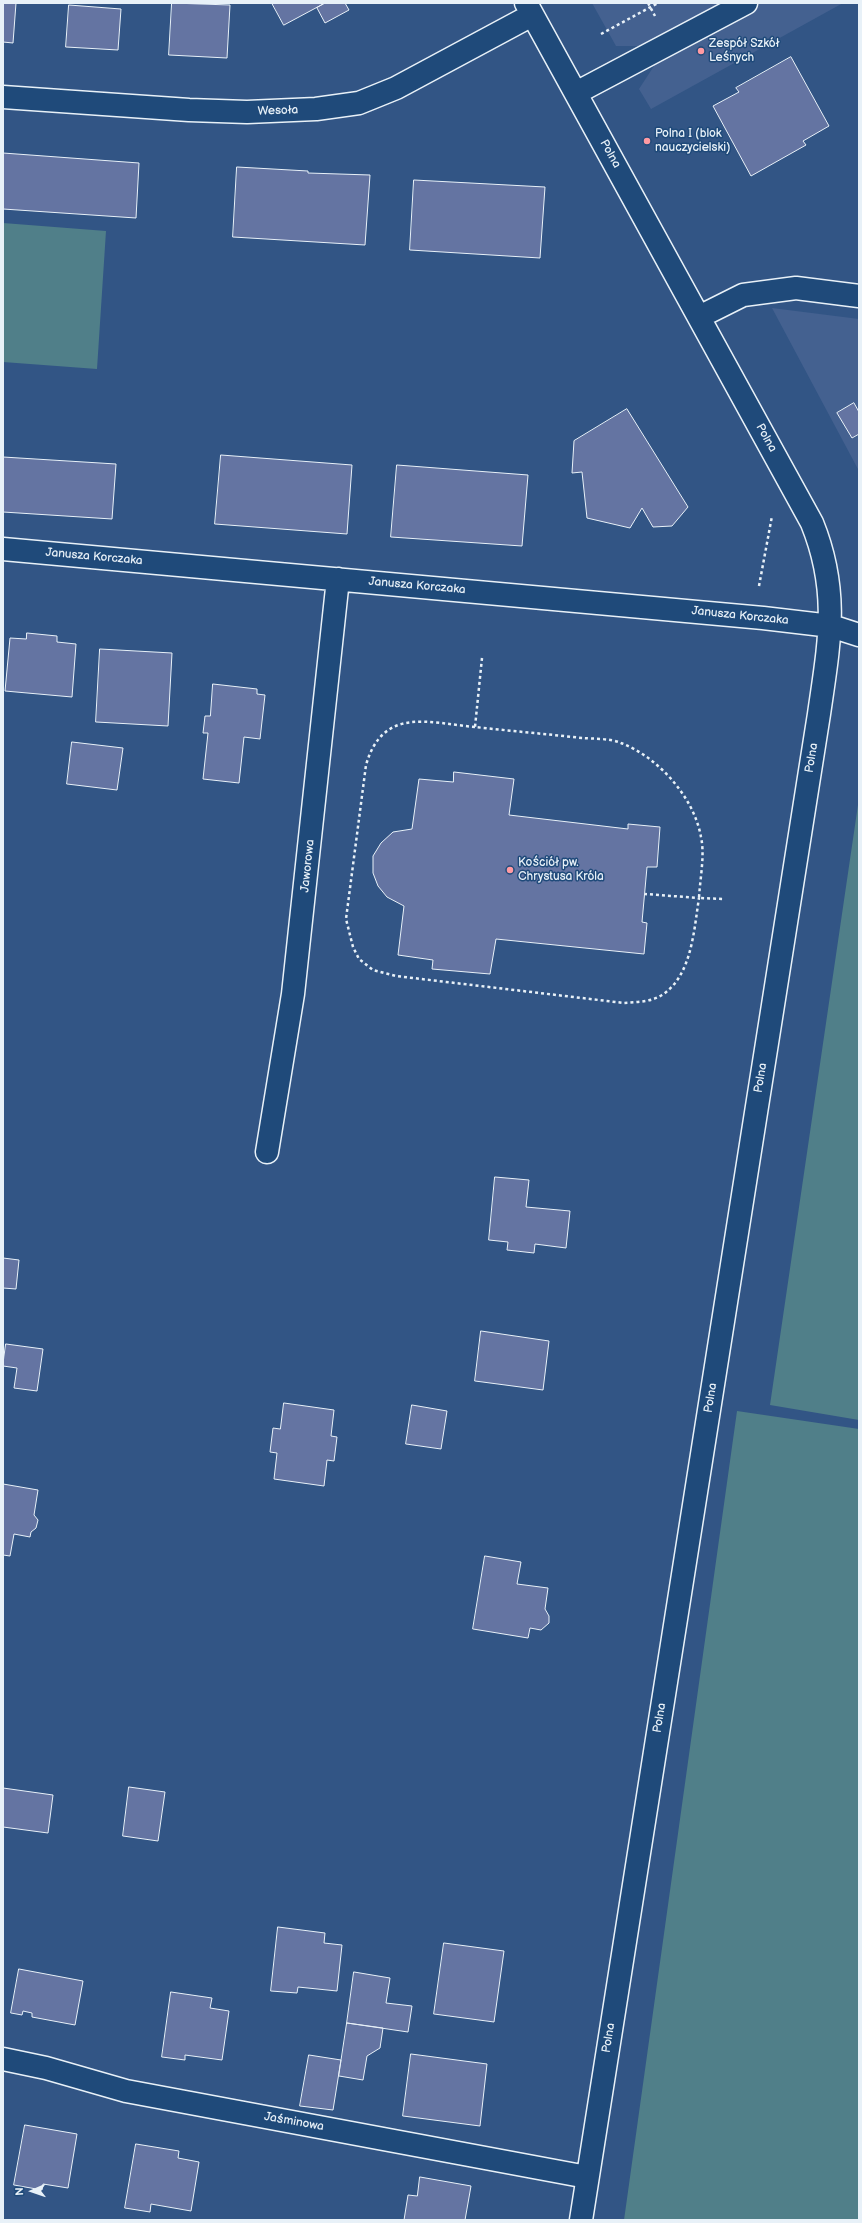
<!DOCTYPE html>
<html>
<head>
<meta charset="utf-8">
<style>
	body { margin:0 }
	#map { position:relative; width:862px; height:2223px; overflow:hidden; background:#325585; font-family:"Balsamiq Sans",sans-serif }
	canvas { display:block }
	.frame { position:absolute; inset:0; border:4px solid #e8f1f8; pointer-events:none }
	.north { position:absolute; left:12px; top:2171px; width:40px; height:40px; -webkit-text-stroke:3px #1f4a7a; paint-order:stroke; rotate:268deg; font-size:11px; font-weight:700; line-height:16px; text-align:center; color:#e8f1f8 }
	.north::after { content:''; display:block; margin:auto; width:14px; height:18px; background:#e8f1f8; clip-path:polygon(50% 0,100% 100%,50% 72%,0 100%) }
</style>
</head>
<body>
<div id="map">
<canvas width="862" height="2223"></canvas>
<div class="frame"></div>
<div class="north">N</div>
</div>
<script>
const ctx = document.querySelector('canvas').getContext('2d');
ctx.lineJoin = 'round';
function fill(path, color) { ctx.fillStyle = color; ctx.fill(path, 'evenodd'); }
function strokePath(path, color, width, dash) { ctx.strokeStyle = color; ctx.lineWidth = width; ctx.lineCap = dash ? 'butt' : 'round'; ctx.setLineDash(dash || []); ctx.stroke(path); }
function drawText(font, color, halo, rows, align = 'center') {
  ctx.font = font + ' "Balsamiq Sans",sans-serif'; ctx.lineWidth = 3; ctx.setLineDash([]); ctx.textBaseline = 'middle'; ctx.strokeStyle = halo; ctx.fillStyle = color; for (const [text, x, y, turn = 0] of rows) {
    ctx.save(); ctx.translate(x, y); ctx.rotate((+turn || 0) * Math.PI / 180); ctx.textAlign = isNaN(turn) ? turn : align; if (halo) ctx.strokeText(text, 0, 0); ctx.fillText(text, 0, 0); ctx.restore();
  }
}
const built = new Path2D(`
	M592 3H843L651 109 639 89 654 66 649 56 643 46H616Z
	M772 308 859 319V471Z`);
const green = new Path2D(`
	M3 223 106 231 97 369 3 362Z
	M859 798V1420L770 1405Z
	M737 1411 859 1429V2220H624Z`);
const building = new Path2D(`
	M3 3H16L13 43 3 42Z
	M172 3 230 5 227 58 169 55Z
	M272 3H325L284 25Z
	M325 3H345L349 10 325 23 317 8Z
	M69 5 121 9 118 50 66 47Z
	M791 57 829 126 803 141 806 145 751 176 713 106 739 92 736 88Z
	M3 153 139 163 136 218 3 209Z
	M237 167 308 171V173L370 175 365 245 233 237Z
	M414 180 545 187 540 258 410 250Z
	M854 403 859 412V434L852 438 837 413Z
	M627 409 688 507 672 526 653 527 642 508 630 528 587 518 582 472 572 473 574 441Z
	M221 455 352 465 347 534 215 524Z
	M3 457 116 464 112 519 3 512Z
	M397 465 528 475 522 546 391 537Z
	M27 633 57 636V642L76 644 72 697 5 691 10 638 26 639Z
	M100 649 172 653 168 726 96 722Z
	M213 684 257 689V694L265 695 260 739 244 737 239 783 203 779 208 733H203L205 716H210Z
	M72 742 123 748 117 790 67 784Z
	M454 772 514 779 509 815 628 829V824L660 827 657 867H647L642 922 647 923 644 954 496 939 490 974 432 969 433 960 398 955 404 906 387 897 378 886 373 873V856L381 843 393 832 412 829 419 779 453 782Z
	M495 1177 529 1180 526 1207 570 1211 566 1248 535 1244 534 1253 507 1250 508 1242 489 1240Z
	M3 1258 19 1260 16 1289 3 1288Z
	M481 1331 549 1341 543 1390 475 1381Z
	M6 1344 43 1349 37 1391 14 1388 17 1368 3 1366Z
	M284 1403 334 1410 331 1436 337 1437 334 1461 327 1460 324 1486 274 1479 277 1453 270 1452 273 1428 280 1429Z
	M412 1405 447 1411 441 1449 406 1444Z
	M3 1484 38 1490 34 1515 38 1520 36 1528 31 1532 30 1537 14 1534 10 1556 3 1555Z
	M485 1556 521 1562 517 1584 548 1588 545 1609 549 1616V1623L541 1630 530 1628 528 1638 473 1629Z
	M129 1787 165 1792 158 1841 123 1836Z
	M3 1788 53 1795 48 1833 3 1827Z
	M278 1927 325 1933 324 1943 342 1945 337 1991 298 1987 297 1993 271 1991Z
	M444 1943 504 1951 494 2022 434 2014Z
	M19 1969 83 1981 75 2025 32 2017V2013L23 2011 22 2015 11 2013Z
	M354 1972 390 1978 386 2003 412 2006 408 2032 347 2023Z
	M171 1992 212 1998 210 2008 229 2011 222 2060 185 2055V2060L162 2057Z
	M347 2023 383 2028 380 2048 367 2056 363 2080 339 2076Z
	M411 2054 487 2064 480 2126 403 2116Z
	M309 2055 341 2060 333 2110 300 2106Z
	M25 2125 77 2134 68 2188 43 2184 42 2190 14 2185Z
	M136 2144 179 2151 178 2158 199 2162 191 2211 151 2204 150 2212 125 2208Z
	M420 2177 471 2186 465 2220H404L408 2195 417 2196Z`);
const path = new Path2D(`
	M648 3 655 16
	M601 34 658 3
	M759 586 772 516
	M482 658 475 727C511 731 546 734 582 738 593 739 610 738 621 743 658 757 694 797 701 837 705 856 700 878 699 898L725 899
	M475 727C429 723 383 706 366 765L346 919 353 947 359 959 373 970 396 976 624 1003C637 1002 651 1002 662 995 692 976 694 929 699 898L645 894`);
const minor = new Path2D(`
	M526 3 812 523C840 592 829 644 819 714L581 2220
	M576 93 746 3
	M3 97 189 110 247 112 316 109 359 103 396 88 532 15
	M699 317 743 295 796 288 859 296
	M3 549 763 618 831 626 859 635
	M267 1152 293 994 338 579
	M3 2059 46 2068 126 2091 587 2177`);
const markers = [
	[701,51,4,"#ff9aa2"],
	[647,141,4,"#ff9aa2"],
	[510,870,4,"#ff9aa2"]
];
const poiNames = [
	["Zespół Szkół",709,44],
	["Leśnych",709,58],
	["Polna I (blok",655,134],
	["nauczycielski)",655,148],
	["Kościół pw.",518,863],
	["Chrystusa Króla",518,877]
];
const streetNames = [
	["Wesoła",278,111,-2],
	["Polna",610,154,61],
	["Polna",766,438,61],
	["Janusza Korczaka",94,557,5],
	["Janusza Korczaka",417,586,5],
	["Janusza Korczaka",740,616,6],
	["Polna",812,758,-81],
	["Jaworowa",308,866,-84],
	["Polna",761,1078,-81],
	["Polna",711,1398,-81],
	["Polna",660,1718,-81],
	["Polna",609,2038,-81],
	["Jaśminowa",294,2122,10]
];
fill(built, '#446190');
fill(green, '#507f89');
fill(building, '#6474a2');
strokePath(building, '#e8f1f8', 1);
strokePath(minor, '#e8f1f8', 25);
strokePath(path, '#e8f1f8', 2.5, [3, 3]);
strokePath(minor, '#1f4a7a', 22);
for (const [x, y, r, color] of markers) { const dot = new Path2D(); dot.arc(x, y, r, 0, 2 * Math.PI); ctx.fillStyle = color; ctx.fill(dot); strokePath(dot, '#1f4a7a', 1.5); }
drawText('12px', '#e8f1f8', '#1f4a7a', poiNames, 'left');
drawText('12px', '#e8f1f8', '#1f4a7a', streetNames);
</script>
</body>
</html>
